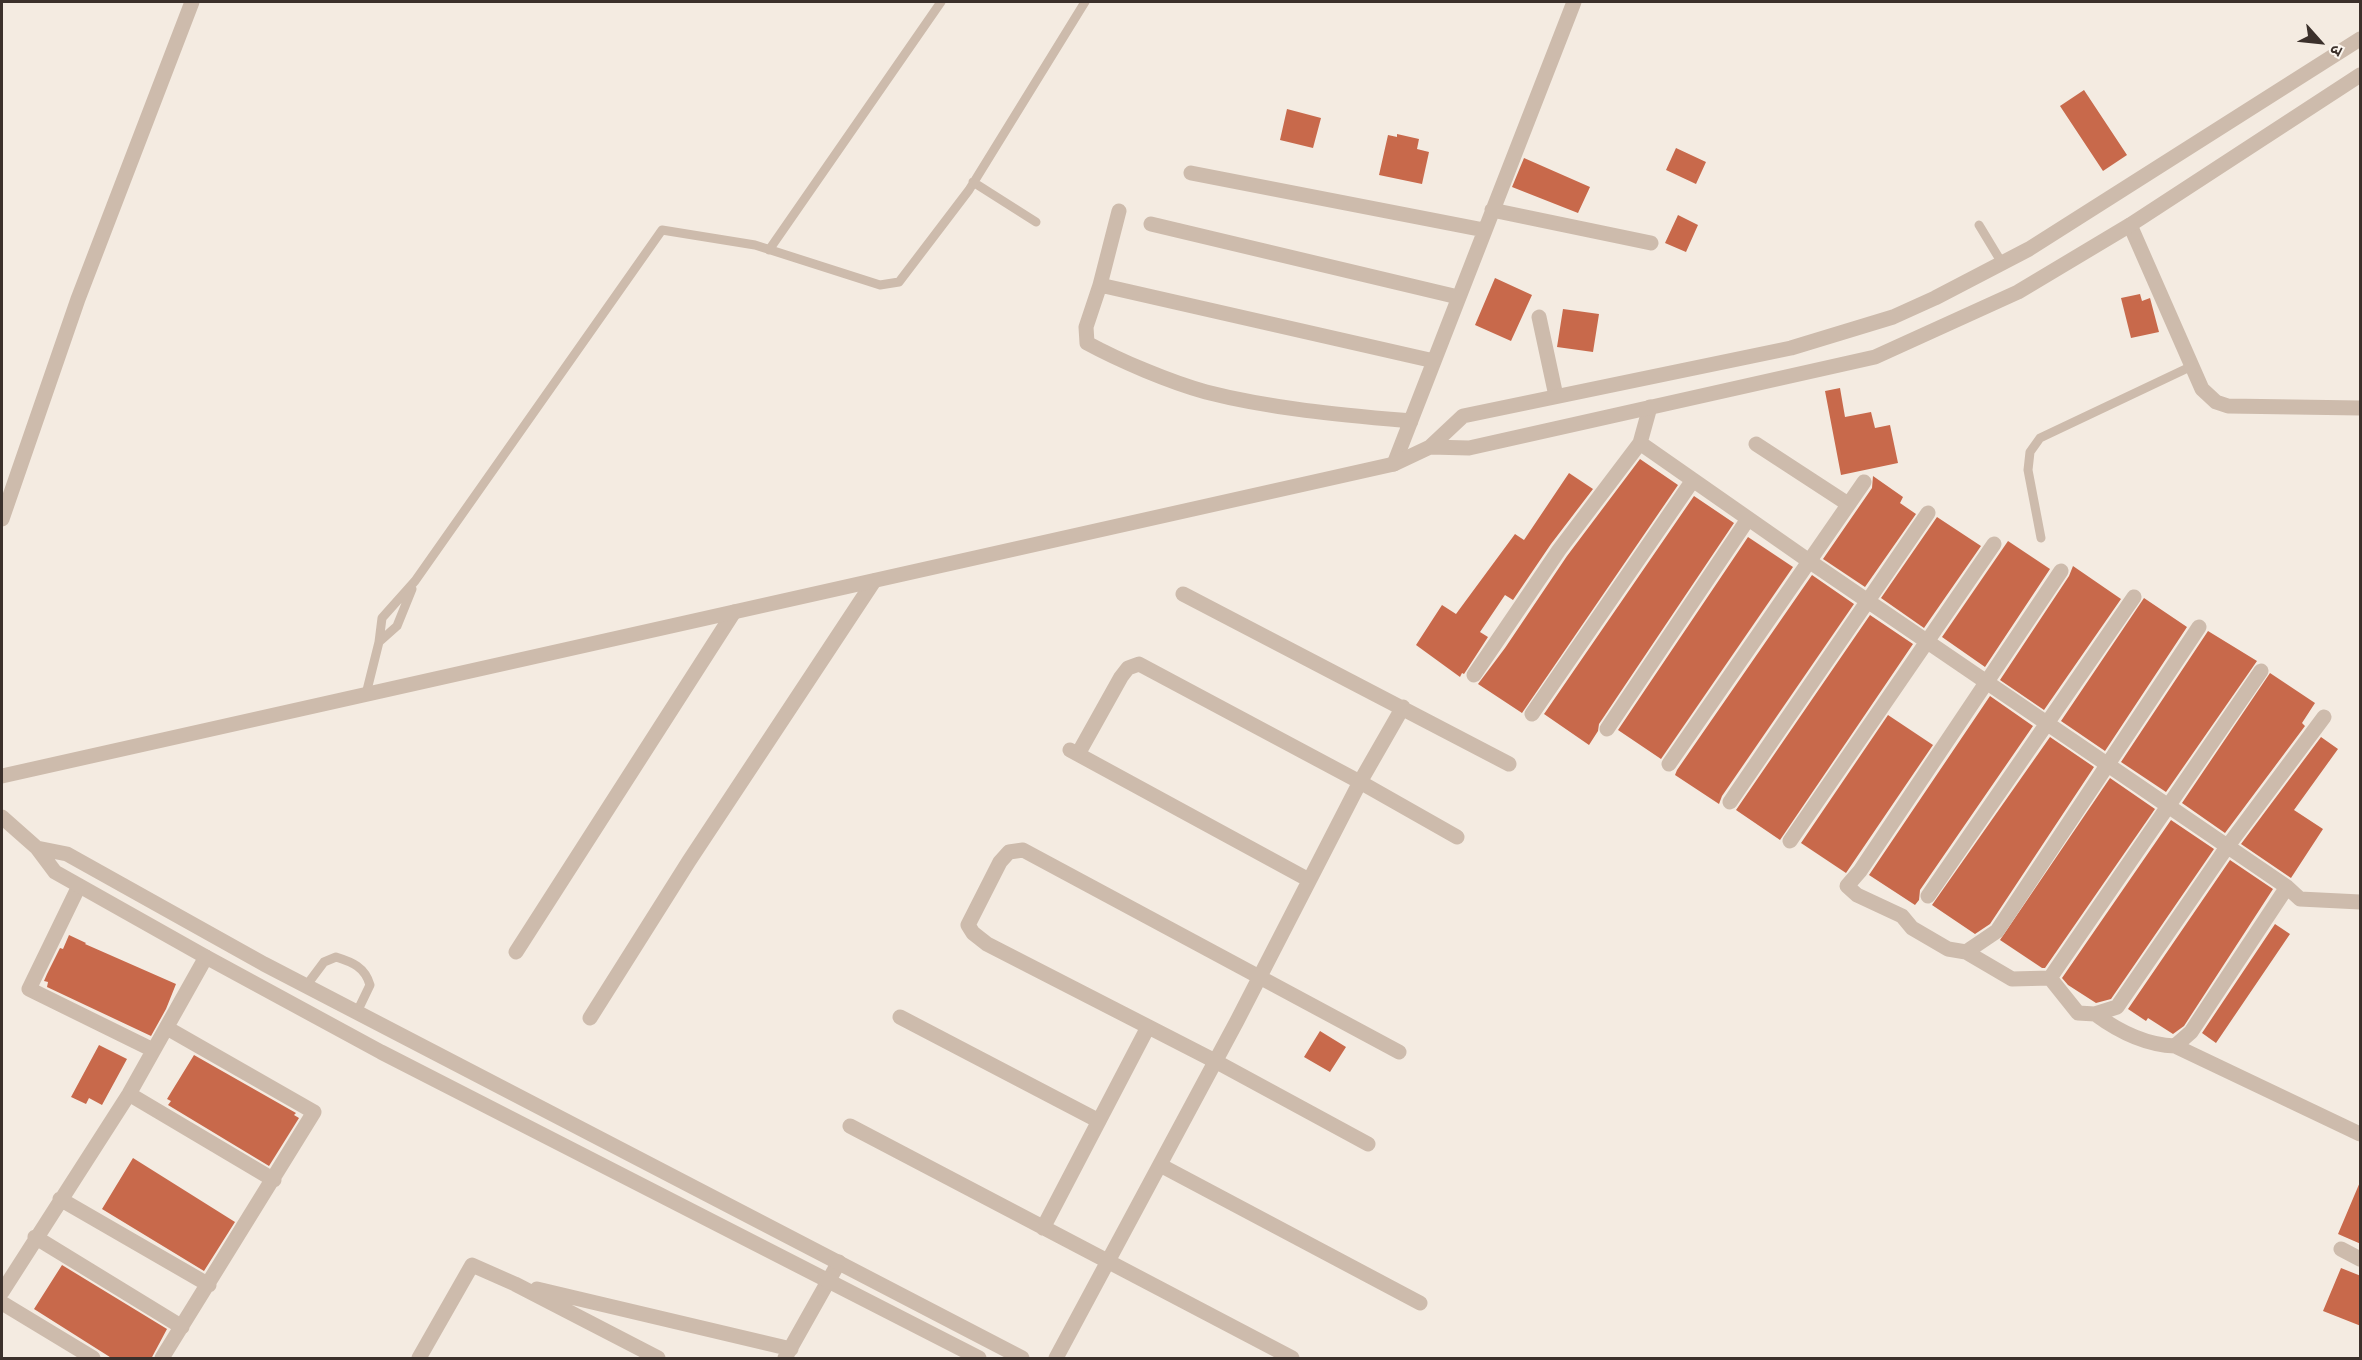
<!DOCTYPE html>
<html>
<head>
<meta charset="utf-8">
<style>
	body { margin:0 }
	#map { position:relative; width:2362px; height:1360px; overflow:hidden; background:#f4ebe1; font-family:"Fira Sans Condensed","Noto Sans Devanagari",sans-serif }
	canvas { display:block }
	.frame { position:absolute; inset:0; border:3px solid #3b302b; pointer-events:none }
	.north { position:absolute; left:2290px; top:12px; width:60px; height:60px; -webkit-text-stroke:4px #fbf5ee; paint-order:stroke; rotate:117deg; font-size:16px; font-weight:700; line-height:24px; text-align:center; color:#3b302b }
	.north::after { content:''; display:block; margin:auto; width:21px; height:27px; background:#3b302b; clip-path:polygon(50% 0,100% 100%,50% 72%,0 100%) }
</style>
</head>
<body>
<div id="map">
<canvas width="2362" height="1360"></canvas>
<div class="frame"></div>
<div class="north">उ</div>
</div>
<script>
const ctx = document.querySelector('canvas').getContext('2d');
ctx.lineJoin = 'round';
function fill(path, color) { ctx.fillStyle = color; ctx.fill(path, 'evenodd'); }
function strokePath(path, color, width, dash) { ctx.strokeStyle = color; ctx.lineWidth = width; ctx.lineCap = dash ? 'butt' : 'round'; ctx.setLineDash(dash || []); ctx.stroke(path); }
const building = new Path2D(`
	M2084 90 2127 155 2103 171 2060 106Z
	M1287 109 1321 118 1313 148 1280 140Z
	M1397 134 1419 139 1417 149 1429 152 1422 184 1379 175 1388 135 1397 137Z
	M1676 148 1706 162 1696 184 1666 170Z
	M1524 158 1590 187 1578 213 1512 187Z
	M1678 215 1698 225 1686 252 1665 243Z
	M1495 278 1532 295 1511 341 1475 325Z
	M2140 294 2142 301 2150 298 2159 332 2131 338 2121 298Z
	M1563 309 1599 314 1593 352 1557 347Z
	M1840 388 1845 417 1871 412 1875 428 1890 425 1898 463 1841 475 1825 391Z
	M1640 459 1678 485 1522 713 1478 684 1505 648 1567 556Z
	M1569 473 1593 489 1551 544 1513 600 1505 595 1480 632 1488 637 1464 674 1462 673 1460 677 1416 645 1442 605 1456 614 1515 534 1524 540Z
	M1873 476 1903 497 1900 503 1916 514 1865 587 1823 559 1872 488Z
	M1694 496 1734 523 1599 724 1598 731 1589 745 1544 714Z
	M1937 517 1981 546 1924 628 1881 598Z
	M1748 537 1793 567 1661 759 1618 730Z
	M2008 541 2050 569 1985 667 1942 637Z
	M2073 566 2121 599 2044 710 2000 680 2069 576Z
	M1812 575 1854 604 1722 796 1719 804 1675 775 1677 770Z
	M2144 598 2187 627 2105 751 2061 721Z
	M1870 615 1913 644 1780 840 1736 810Z
	M2208 631 2257 661 2166 792 2121 762Z
	M2270 673 2315 703 2302 723 2305 726 2225 833 2182 803Z
	M1990 696 2033 726 1920 890 1919 900 1915 905 1869 875Z
	M1888 715 1933 745 1846 873 1801 843Z
	M2050 737 2094 767 1990 924 1975 934 1932 905Z
	M2321 737 2338 749 2294 810 2323 829 2291 878 2241 844Z
	M2110 778 2155 809 2045 968H2042L2000 940Z
	M2171 820 2214 849 2111 999 2096 1003 2068 985 2062 978Z
	M2230 860 2273 889 2184 1026 2173 1034 2148 1018 2146 1021 2128 1009Z
	M2275 924 2290 934 2216 1043 2202 1033Z
	M69 935 86 943 85 944 176 984 166 1009 151 1036 47 987 48 982 44 981 47 974 60 948 63 949Z
	M1320 1031 1346 1047 1330 1072 1304 1057Z
	M99 1045 127 1059 102 1105 89 1098 86 1104 71 1097Z
	M194 1055 296 1113 294 1115 299 1118 269 1166 168 1105 171 1101 167 1099Z
	M133 1158 235 1222 204 1271 102 1209Z
	M2360 1182H2361V1244L2338 1234Z
	M62 1265 167 1329 151 1359H113L34 1309Z
	M2341 1268 2361 1276V1326L2323 1311Z`);
const service = new Path2D(`
	M973 182 1036 222
	M1979 225 2002 263
	M769 250 941 2
	M2041 538 2028 470 2030 452 2040 438 2192 366
	M379 642 397 626 412 589
	M366 694 379 642 382 618 415 581 662 230 755 245 880 285 899 282 969 190 1085 2
	M306 986 324 962 336 957C352 962 365 967 370 985L357 1012`);
const minor = new Path2D(`
	M1191 173 1484 230
	M1492 210 1651 243
	M1119 211 1100 285 1086 327 1087 343C1120 361 1170 382 1206 392 1272 409 1343 415 1411 421
	M1151 224 1458 297
	M2130 225 2202 389 2216 402 2228 406 2360 408
	M1100 285 1434 361
	M1539 317 1556 396
	M1640 443 1809 561 2287 887 2300 899 2360 902
	M1756 444 1848 504
	M1394 464 1574 2
	M2 519 78 299 192 2
	M2061 571 1860 871 1847 886 1857 895 1902 916 1912 928 1948 949 1966 952 2012 979 2050 978 2078 1013 2095 1014 2117 1007 2227 847 2324 717
	M1183 594 1509 764
	M1474 675 1559 550 1640 443 1650 407
	M1532 714 1693 480
	M1607 729 1748 519
	M1070 750 1309 880
	M1078 754 1121 677 1128 668 1139 664 1360 782 1457 837
	M1669 764 1864 482
	M1730 802 1928 513
	M1790 841 1994 544
	M79 886 29 989 153 1050
	M1928 896 2134 597
	M516 952 734 612
	M1966 952 1997 931 2199 627
	M2050 978 2261 671
	M2095 1014C2118 1031 2146 1045 2175 1046L2360 1134
	M900 1017 1099 1121
	M590 1018 689 861 874 581
	M2175 1046 2191 1032 2287 887
	M129 1094 274 1180
	M850 1126 1292 1358
	M1368 1144 1215 1061 987 944 973 933 968 925 1000 862 1009 852 1023 850 1399 1052
	M1160 1165 1420 1303
	M60 1199 209 1285
	M1043 1228 1148 1027
	M35 1237 182 1327
	M2341 1249 2360 1259
	M537 1289 791 1349
	M2 1292 129 1094 206 957
	M2 1303 93 1358
	M162 1358 314 1112 167 1028
	M419 1358 472 1265 515 1284 658 1358
	M785 1358 839 1262
	M1056 1358 1237 1021 1360 782 1403 707`);
const tertiary = new Path2D(`
	M1430 447 1469 448 1875 357 2018 292 2130 225 2360 75
	M2 776 1394 464 1430 447 1463 416 1791 348 1893 317 1935 298 2029 249 2360 39
	M2 817 37 848 55 872 206 957 381 1052 979 1358
	M37 848 67 854 264 964 1022 1358`);
fill(building, '#c8694b');
strokePath(service, '#cdbbac', 9);
strokePath(minor, '#cdbbac', 15);
strokePath(tertiary, '#cdbbac', 15);
</script>
</body>
</html>
